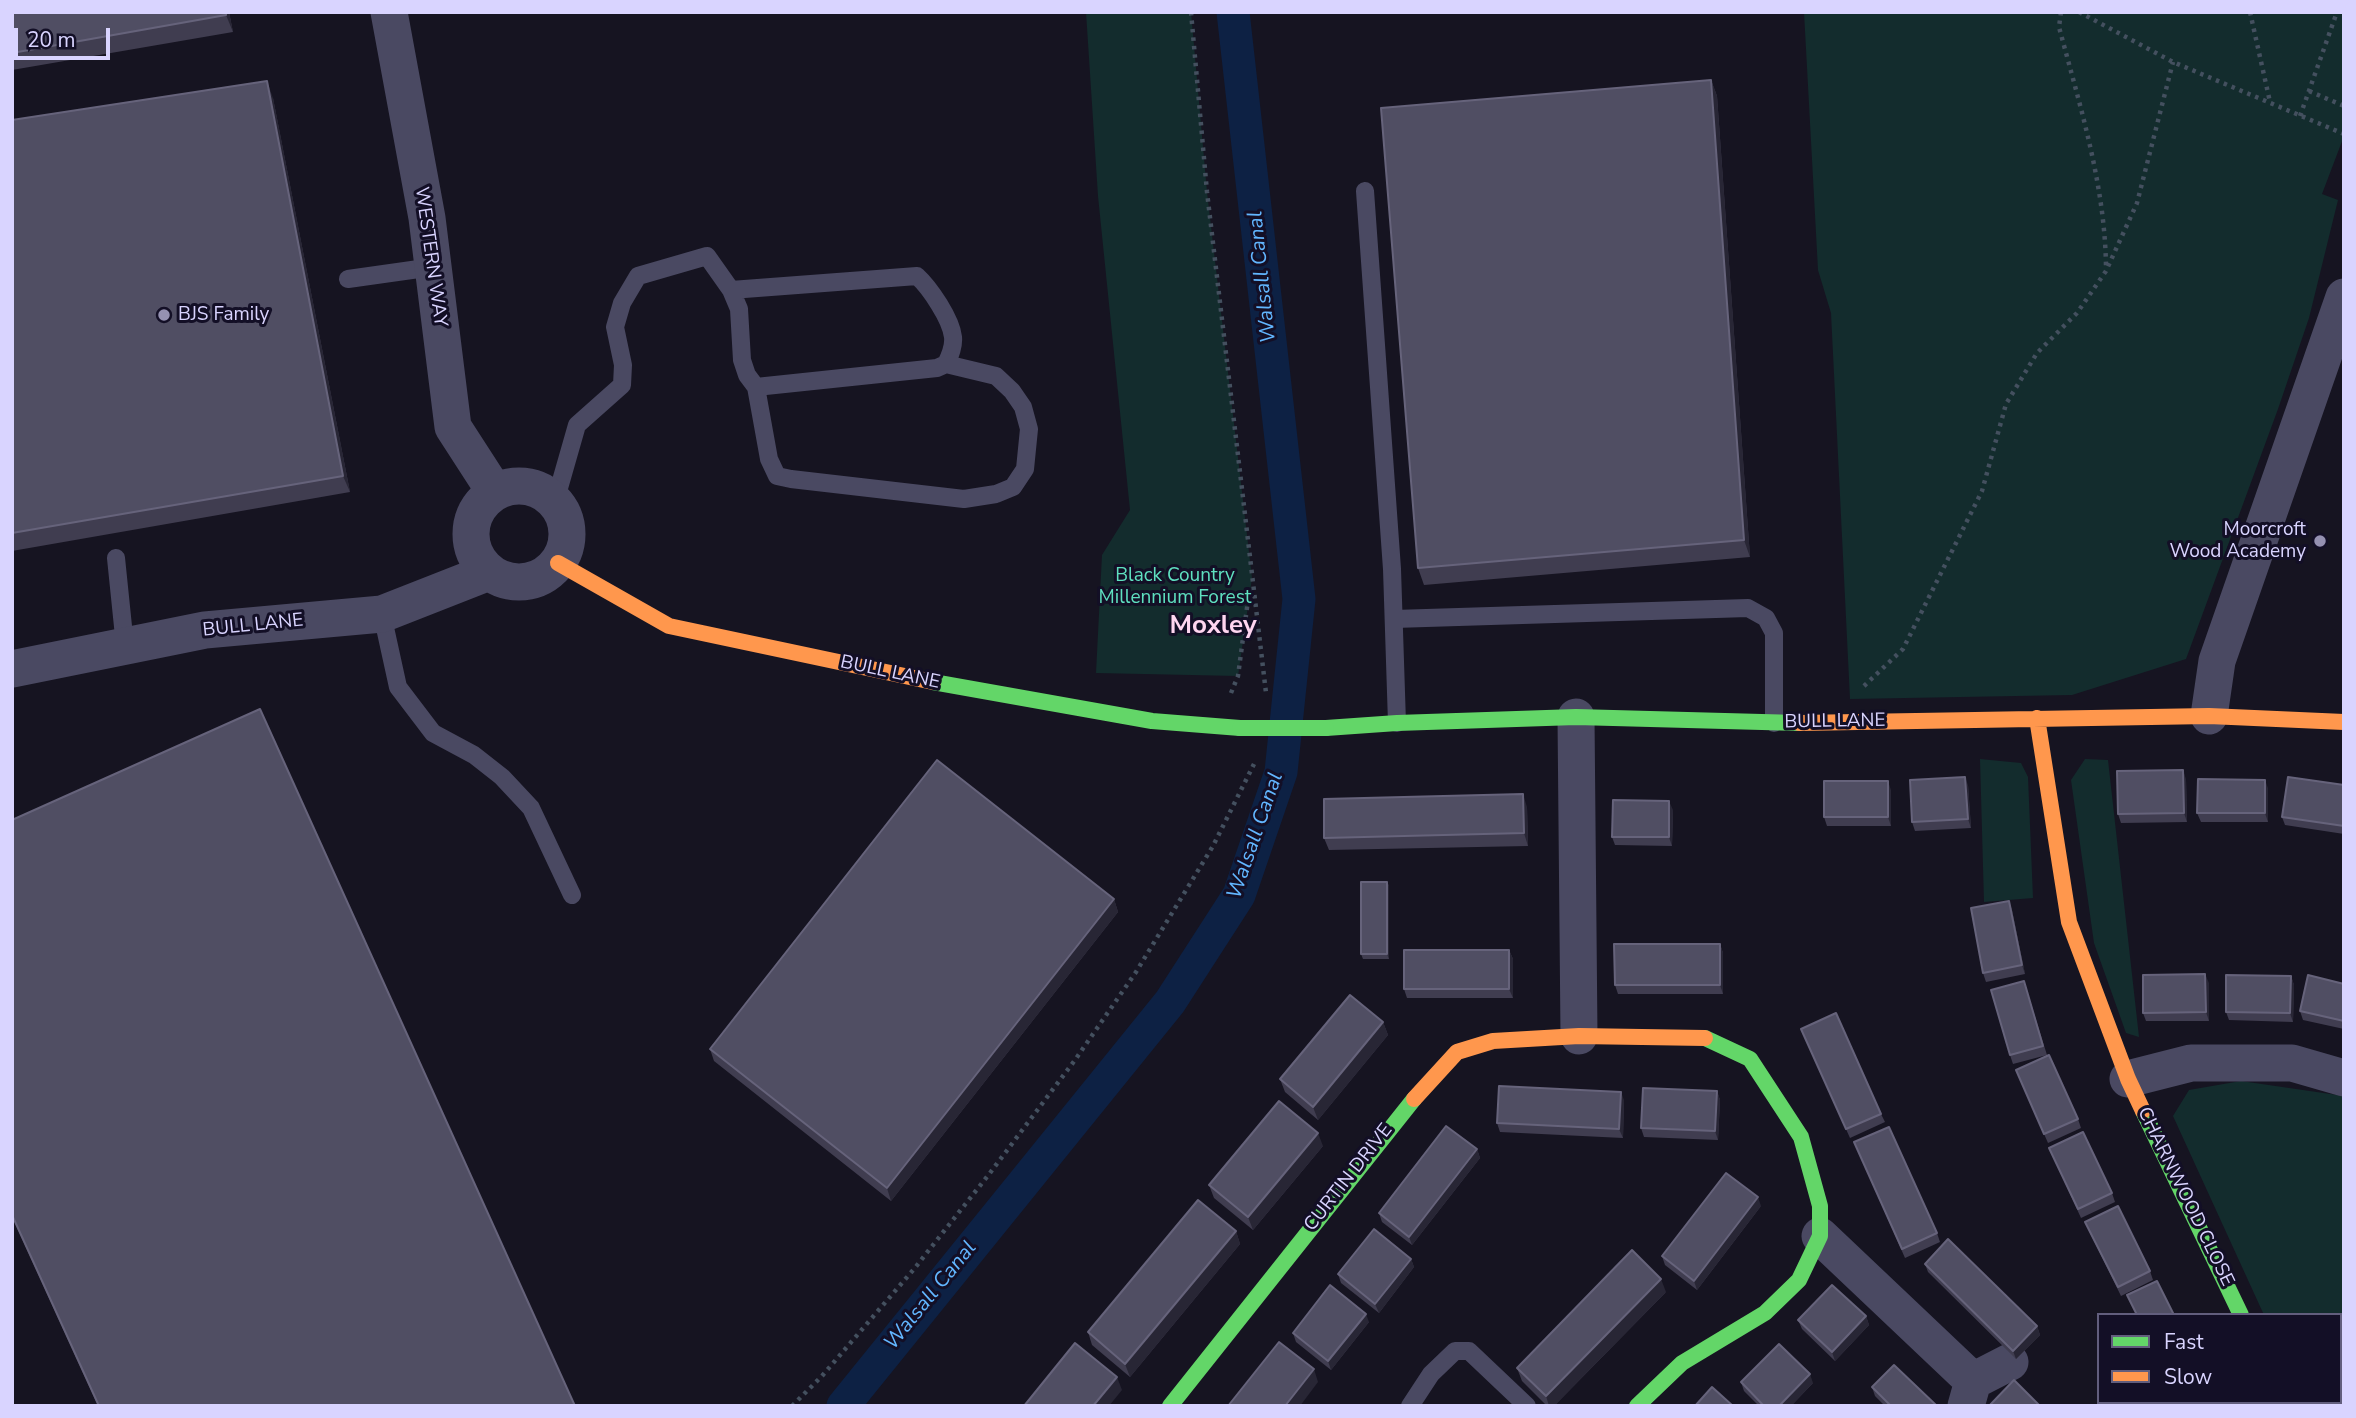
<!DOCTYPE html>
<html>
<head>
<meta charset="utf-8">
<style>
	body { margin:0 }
	#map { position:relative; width:2356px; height:1418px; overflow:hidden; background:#161421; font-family:"Nunito Sans",sans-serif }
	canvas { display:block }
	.frame { position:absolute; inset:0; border:14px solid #d9d4ff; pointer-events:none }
	.legend { position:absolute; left:2097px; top:1313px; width:245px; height:91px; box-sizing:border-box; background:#130f26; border:2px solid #625e7d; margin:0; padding:9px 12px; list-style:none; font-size:21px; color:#d9d4ff }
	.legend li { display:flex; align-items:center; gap:14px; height:35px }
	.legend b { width:35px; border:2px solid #625e7d }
	.scale { position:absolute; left:14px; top:28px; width:96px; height:32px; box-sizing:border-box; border:4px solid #d9d4ff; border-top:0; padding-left:9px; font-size:21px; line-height:24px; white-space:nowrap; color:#d9d4ff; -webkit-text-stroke:5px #130f26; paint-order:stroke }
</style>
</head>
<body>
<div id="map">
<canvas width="2356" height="1418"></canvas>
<div class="frame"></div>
<ul class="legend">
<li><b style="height:9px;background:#63d668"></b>Fast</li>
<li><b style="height:9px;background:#ff974d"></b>Slow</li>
</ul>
<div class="scale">20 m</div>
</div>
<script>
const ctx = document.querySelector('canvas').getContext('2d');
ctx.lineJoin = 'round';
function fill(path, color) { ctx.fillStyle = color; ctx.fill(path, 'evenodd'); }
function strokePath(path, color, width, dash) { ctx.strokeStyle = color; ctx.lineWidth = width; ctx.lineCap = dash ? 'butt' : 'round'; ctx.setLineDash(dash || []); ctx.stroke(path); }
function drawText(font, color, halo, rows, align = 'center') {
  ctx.font = font + ' "Nunito Sans",sans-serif'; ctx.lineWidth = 6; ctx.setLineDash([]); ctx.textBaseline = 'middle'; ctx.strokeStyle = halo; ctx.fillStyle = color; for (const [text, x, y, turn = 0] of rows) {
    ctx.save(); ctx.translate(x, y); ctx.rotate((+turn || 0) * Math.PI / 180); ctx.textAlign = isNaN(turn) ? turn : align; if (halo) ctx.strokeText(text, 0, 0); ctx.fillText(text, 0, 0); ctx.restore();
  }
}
const green = new Path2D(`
	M1086 12H1191L1207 192 1252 578 1238 676 1096 673 1102 555 1130 510 1098 196Z
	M1804 12H2344V136L2322 194 2338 200 2309 318 2278 409 2186 659 2072 695 1850 699 1831 313 1818 270Z
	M1980 759 2021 763 2028 777 2033 898 1984 902Z
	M2085 759 2108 760 2139 1037 2126 1033 2094 943 2071 780Z
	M2241 1081 2344 1096V1406H2316L2313 1402H2340V1315H2264L2173 1116 2189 1090Z`);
const canal = new Path2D(`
	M843 1406 1170 1002 1239 895 1281 772 1299 599 1233 12`);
const path = new Path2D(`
	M1191 12 1207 192 1266 693
	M2061 12 2059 27C2080 106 2105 185 2106 267
	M2079 12 2173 62 2344 134
	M2250 12 2270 102
	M2309 91 2344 106
	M2300 116 2337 12
	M1864 686 1903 649 1982 491 2006 404 2037 353 2077 313 2106 271 2137 203 2173 62
	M1231 693 1238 676 1250 585
	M792 1406 822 1376 914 1269 990 1173 1075 1060 1136 972 1213 846 1254 764`);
const lane = new Path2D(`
	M1365 191 1392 569 1397 723
	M348 279 433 267
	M731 290 739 309 742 360 747 375 756 387 769 459 777 476 791 479 964 499 996 494 1013 487 1025 469 1029 429 1023 407 1012 391 996 376 946 364 937 368 756 387
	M555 502 577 425 622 385 623 365 615 327 622 303 638 276 707 256 731 290 917 276C930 288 951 319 953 337 954 346 950 356 946 364
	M116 558 125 646
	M382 614 398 687 433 733 474 755 502 777 531 808 572 895
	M1394 619 1748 608 1766 618 1774 633V723
	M1410 1406 1431 1374 1455 1351H1469L1527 1406`);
const street = new Path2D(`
	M389 12 427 218 453 427 495 492
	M471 534a48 48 0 1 1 96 0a48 48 0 1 1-96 0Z
	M12 669 205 630 382 614 489 572
	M2209 716 2217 661 2344 297
	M1576 717 1579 1036
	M2128 1079 2191 1063H2292L2344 1078
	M1820 1236 1973 1381
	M2282 1402 2284 1406
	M1966 1406 1973 1381 2010 1362`);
const fast = new Path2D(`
	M933 682 1152 721 1240 728
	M1326 728 1397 723 1576 717 1799 723
	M2143 1111 2241 1315
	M1170 1406 1414 1099
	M1637 1406 1682 1363 1765 1313 1799 1280 1820 1236V1206L1801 1137 1750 1059 1705 1038`);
const slow = new Path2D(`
	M558 563 669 626 933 682
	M2037 718 2069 922 2128 1079 2143 1111
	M1799 723 2209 716 2344 722
	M1414 1099 1457 1052 1493 1041 1579 1036 1705 1038`);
const fastBridge = new Path2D(`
	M1240 728H1326`);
const wall = new Path2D(`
	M12 12H229L233 32 12 70Z
	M1711 80 1717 96 1750 557 1424 585 1418 568Z
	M273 98 350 492 12 551V120Z
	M2186 779 2187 822 2121 823 2118 814Z
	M1968 785 1971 828 1915 831 1912 822Z
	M2344 785V834L2285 825 2282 817Z
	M2268 788V822H2201L2197 813Z
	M1891 790V826H1827L1824 817Z
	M1527 807 1528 846 1329 850 1324 838Z
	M1673 810 1672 846 1615 845 1612 837Z
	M12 820 575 1406H98L12 1217Z
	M1387 882 1389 886V959H1363L1361 954Z
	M1114 899 1118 912 891 1201 714 1061 710 1049Z
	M2009 901 2012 910 2025 974 1986 982 1983 973Z
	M1720 944 1723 953V994H1618L1615 985Z
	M1509 950 1513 959V998H1407L1404 989Z
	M2291 976 2294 985 2293 1022 2229 1020 2226 1012Z
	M2024 981 2047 1055 2013 1064 2010 1055Z
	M2209 983V1021H2146L2143 1013Z
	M2344 984V1029L2303 1020 2300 1011Z
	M1383 1022 1388 1035 1318 1120 1285 1092 1280 1079Z
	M1801 1029 1881 1114 1885 1122 1850 1138Z
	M2016 1070 2078 1119 2081 1128 2048 1143Z
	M1717 1091 1720 1100 1718 1140 1644 1137 1641 1128Z
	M1624 1100 1623 1138 1500 1132 1497 1123Z
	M1854 1142 1937 1233 1940 1242 1905 1258Z
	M1323 1146 1253 1230 1214 1198 1209 1185Z
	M2049 1148 2112 1193 2115 1202 2081 1218Z
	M1477 1149 1480 1158 1412 1245 1382 1222 1379 1213Z
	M1761 1206 1697 1290 1665 1265 1662 1256Z
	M2085 1222 2150 1271 2153 1280 2121 1296 2089 1231Z
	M1236 1231 1240 1244 1130 1377 1092 1345 1088 1332Z
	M1411 1259 1414 1267 1379 1313 1341 1283 1338 1274Z
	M1925 1264 2037 1326 2040 1335 2016 1359 1928 1272Z
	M1666 1292 1554 1406H1547L1522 1381 1517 1368Z
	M1866 1316 1869 1325 1835 1361 1802 1329 1798 1320Z
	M1369 1322 1331 1370 1296 1342 1293 1333Z
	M1741 1382 1813 1383 1791 1406H1759L1744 1391Z
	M1872 1387 1937 1406H1885L1875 1396Z`);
const shadedWall = new Path2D(`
	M226 12H229L233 32 226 15Z
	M1711 80 1717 96 1750 557 1744 540Z
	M267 81 273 98 350 492 343 476Z
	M2183 770 2186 779 2187 822 2184 813Z
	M1965 777 1968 785 1971 828 1968 819Z
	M2265 780 2268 788V822L2265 813Z
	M1888 781 1891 790V826L1888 817Z
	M1523 794 1527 807 1528 846 1524 833Z
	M1669 801 1673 810 1672 846 1669 837Z
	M1387 882 1389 886V959L1387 954Z
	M1114 899 1118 912 891 1201 887 1188Z
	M2009 901 2012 910 2025 974 2022 965Z
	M1720 944 1723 953V994L1720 985Z
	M1509 950 1513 959V998L1509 989Z
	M2205 974 2209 983V1021L2206 1012Z
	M2291 976 2294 985 2293 1022 2290 1013Z
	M1383 1022 1388 1035 1318 1120 1313 1107Z
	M1717 1091 1720 1100 1718 1140 1715 1131Z
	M1621 1092 1624 1100 1623 1138 1619 1129Z
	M1318 1133 1323 1146 1253 1230 1248 1217Z
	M1477 1149 1480 1158 1412 1245 1409 1237Z
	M1758 1197 1761 1206 1697 1290 1694 1281Z
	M1236 1231 1240 1244 1130 1377 1125 1364Z
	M1411 1259 1414 1267 1379 1313 1375 1304Z
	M1661 1279 1666 1292 1554 1406H1549L1546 1396Z
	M1366 1314 1369 1322 1331 1370 1328 1361Z
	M1866 1316 1869 1325 1835 1361 1832 1352Z
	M2037 1326 2040 1335 2016 1359 2013 1351Z
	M1314 1369 1318 1382 1300 1406H1285Z
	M1810 1374 1813 1383 1791 1406H1779Z
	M1117 1377 1122 1390 1109 1406H1093Z`);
const building = new Path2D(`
	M12 12H226V15L12 53Z
	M1711 80 1744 540 1418 568 1381 108Z
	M267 81 343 476 12 533V120Z
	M260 709 575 1406H99L12 1215V820Z
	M937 760 1114 899 887 1188 710 1049Z
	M2183 770 2184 813 2118 814 2117 771Z
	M1965 777 1968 819 1912 822 1910 780Z
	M2288 777 2344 785V826L2282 817Z
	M2198 779 2265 780V813H2197Z
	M1824 781H1888V817H1824Z
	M1523 794 1524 833 1324 838V799Z
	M1613 800 1669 801V837H1612Z
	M1361 882H1387V954H1361Z
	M2009 901 2022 965 1983 973 1971 908Z
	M1614 944H1720V985H1615Z
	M1404 950H1509V989H1404Z
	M2205 974 2206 1012 2143 1013V975Z
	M2226 975 2291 976 2290 1013 2226 1012Z
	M2308 975 2344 984V1021L2300 1011Z
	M2024 981 2043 1046 2010 1055 1991 990Z
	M1350 995 1383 1022 1313 1107 1280 1079Z
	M1836 1013 1881 1114 1846 1129 1801 1029Z
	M2049 1055 2078 1119 2044 1134 2016 1070Z
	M1499 1086 1621 1092 1619 1129 1497 1123Z
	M1643 1088 1717 1091 1715 1131 1641 1128Z
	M1279 1101 1318 1133 1248 1217 1209 1185Z
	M1446 1126 1477 1149 1409 1237 1379 1213Z
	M1889 1127 1937 1233 1902 1249 1854 1142Z
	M2083 1132 2112 1193 2078 1209 2049 1148Z
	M1726 1173 1758 1197 1694 1281 1662 1256Z
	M1198 1200 1236 1231 1125 1364 1088 1332Z
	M2118 1206 2150 1271 2118 1287 2085 1222Z
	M1374 1229 1411 1259 1375 1304 1338 1274Z
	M1948 1239 2037 1326 2013 1351 1925 1264Z
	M1632 1250 1661 1279 1546 1396 1517 1368Z
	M2157 1281 2174 1315H2137L2127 1295Z
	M1330 1285 1366 1314 1328 1361 1293 1333Z
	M1832 1285 1866 1316 1832 1352 1798 1320Z
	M1279 1342 1314 1369 1285 1406H1228Z
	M1075 1343 1117 1377 1093 1406H1024Z
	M1779 1344 1810 1374 1779 1406H1764L1741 1382Z
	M1894 1365 1937 1406H1891L1872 1387Z
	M2014 1380 2040 1406H1989Z
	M1712 1387 1733 1406H1695Z
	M2175 1402H2215L2217 1406H2176Z`);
const markers = [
	[164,315,7,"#9591b1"],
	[2320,541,7,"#9591b1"]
];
const streetNames = [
	["WESTERN WAY",430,257,82],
	["BULL LANE",253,626,-6],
	["BULL LANE",890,673,12],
	["BULL LANE",1835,722,-1],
	["CURTIN DRIVE",1349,1178,-52],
	["CHARNWOOD CLOSE",2185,1197,64]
];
const poiNames = [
	["BJS Family",178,315],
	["Moorcroft",2306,530,"right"],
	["Wood Academy",2306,552,"right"]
];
const parkNames = [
	["Black Country",1175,576],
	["Millennium Forest",1175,598]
];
const waterNames = [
	["Walsall Canal",1263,277,-96],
	["Walsall Canal",1256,836,-71],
	["Walsall Canal",931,1296,-51]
];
const districtNames = [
	["Moxley",1213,627]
];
fill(green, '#132c2d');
strokePath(canal, '#0d2144', 33);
strokePath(path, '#44505f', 4.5, [3.5, 5]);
strokePath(lane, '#4a4962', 18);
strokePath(street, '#4a4962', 37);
strokePath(fast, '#63d668', 16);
strokePath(slow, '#ff974d', 16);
strokePath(fastBridge, '#63d668', 16);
fill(wall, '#403d50');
fill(shadedWall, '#282635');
fill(building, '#504e63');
strokePath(building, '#66637b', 2);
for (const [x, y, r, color] of markers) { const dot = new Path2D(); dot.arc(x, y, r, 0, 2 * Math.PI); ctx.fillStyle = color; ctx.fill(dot); strokePath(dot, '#130f26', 2.5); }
drawText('19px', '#d9d4ff', '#130f26', streetNames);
drawText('19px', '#d9d4ff', '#130f26', poiNames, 'left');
drawText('19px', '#5fe0c0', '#130f26', parkNames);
drawText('italic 21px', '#62b6ff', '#130f26', waterNames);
drawText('bold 26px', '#ffd6f0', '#130f26', districtNames);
</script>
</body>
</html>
